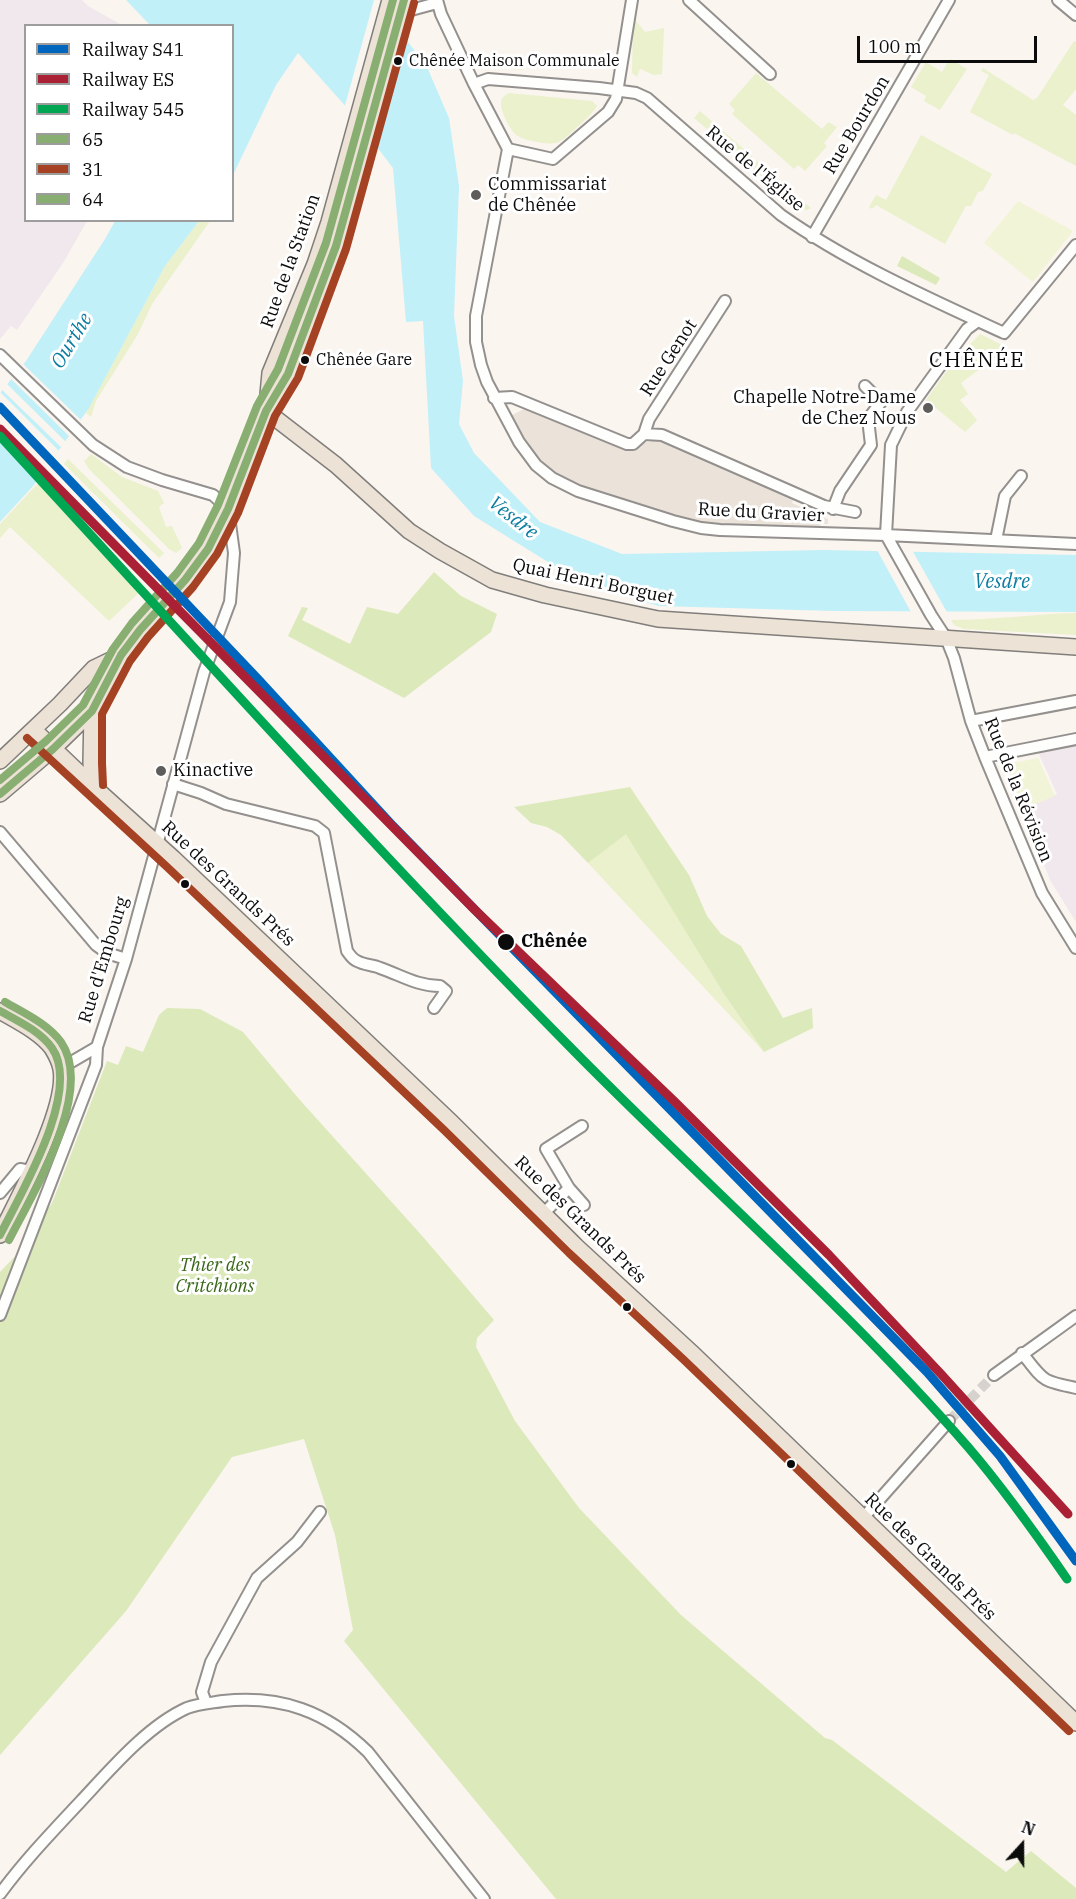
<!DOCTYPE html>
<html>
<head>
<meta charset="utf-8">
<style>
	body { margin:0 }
	#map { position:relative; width:1076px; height:1899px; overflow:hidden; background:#faf5ef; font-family:"IBM Plex Serif",serif }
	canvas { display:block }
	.legend { position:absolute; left:24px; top:24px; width:210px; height:198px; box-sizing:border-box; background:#fff; border:2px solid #9d9d9d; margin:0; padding:8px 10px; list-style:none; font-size:18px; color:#0b0b0b }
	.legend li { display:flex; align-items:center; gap:12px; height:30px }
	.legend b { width:30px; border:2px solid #9d9d9d }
	.north { position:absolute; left:992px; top:1815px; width:60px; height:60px; -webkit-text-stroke:4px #fff; paint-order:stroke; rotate:21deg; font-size:16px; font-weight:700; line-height:24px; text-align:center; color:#0b0b0b }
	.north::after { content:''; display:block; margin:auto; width:21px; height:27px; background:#0b0b0b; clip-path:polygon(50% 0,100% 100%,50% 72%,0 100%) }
	.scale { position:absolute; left:857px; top:36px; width:180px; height:27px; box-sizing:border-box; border:3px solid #0b0b0b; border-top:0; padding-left:8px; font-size:18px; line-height:21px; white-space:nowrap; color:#0b0b0b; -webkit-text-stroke:4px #fff; paint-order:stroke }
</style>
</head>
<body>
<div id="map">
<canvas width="1076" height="1899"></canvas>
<ul class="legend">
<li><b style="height:8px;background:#0065bd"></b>Railway S41</li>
<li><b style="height:8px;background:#aa2135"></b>Railway ES</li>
<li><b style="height:8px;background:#00a651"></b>Railway 545</li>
<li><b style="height:8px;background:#88ae72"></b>65</li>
<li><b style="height:8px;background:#a64224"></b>31</li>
<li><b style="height:8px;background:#88ae72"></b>64</li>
</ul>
<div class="north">N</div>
<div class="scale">100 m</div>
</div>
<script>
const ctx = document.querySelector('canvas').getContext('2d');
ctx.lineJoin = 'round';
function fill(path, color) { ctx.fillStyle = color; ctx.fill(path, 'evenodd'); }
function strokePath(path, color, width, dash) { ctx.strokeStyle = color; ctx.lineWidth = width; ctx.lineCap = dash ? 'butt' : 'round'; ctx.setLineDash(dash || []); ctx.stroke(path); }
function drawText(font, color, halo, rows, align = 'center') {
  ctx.font = font + ' "IBM Plex Serif",serif'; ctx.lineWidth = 6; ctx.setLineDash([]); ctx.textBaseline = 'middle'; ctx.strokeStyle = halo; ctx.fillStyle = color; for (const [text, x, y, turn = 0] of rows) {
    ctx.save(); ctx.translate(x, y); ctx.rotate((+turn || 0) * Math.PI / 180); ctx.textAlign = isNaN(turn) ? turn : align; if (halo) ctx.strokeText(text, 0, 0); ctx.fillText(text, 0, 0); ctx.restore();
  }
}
const industrial = new Path2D(`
	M0 0H82L88 6 122 25 26 26V220L87 221 63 263 17 330 11 326 0 339Z
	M1076 745V922L1050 880 1022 807 1057 794 1038 752Z`);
const green = new Path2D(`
	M633 17 645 32 664 28 662 74 654 75 640 69 637 77 632 73Z
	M1074 41 1076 42V89L1063 105 1076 115V166L1014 133 1013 135 970 112 989 75 981 71 983 68 1033 100 1037 98Z
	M477 54 524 59 523 70C508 68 485 70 477 54Z
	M950 59 967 69 940 110 924 101 926 96 911 87 926 62 942 72Z
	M756 73 822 129 828 122 837 127 824 143 827 146 805 171 798 165 794 169 732 114 735 110 729 104Z
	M509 93 592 101 597 106C592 114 585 120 577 127 572 132 566 138 559 142 551 146 526 141 518 136 511 133 500 110 501 103 501 98 505 95 509 93Z
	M700 111 753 157 747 163 694 118Z
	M921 135 992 174 983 191 978 192 971 206H966L945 244 876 205 872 209 869 207 876 195 886 200Z
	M757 161 811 208 807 210 800 209 751 167Z
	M199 221H210L152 304 138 334 96 401 91 417 86 413 165 266Z
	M980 334 1008 348 961 383 968 394 960 400 977 420 965 432 926 400 954 361Z
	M91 454 122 477 158 491 164 503 159 507 166 527 172 526 182 548 176 553 169 549 89 469 84 461Z
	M68 459 164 553 159 558 64 464Z
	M39 482 56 497 59 504 142 590 109 621 10 527 0 538V524Z
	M1076 613V635L964 629 954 625 951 620C993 620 1034 614 1076 613Z
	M626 833 724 994 764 1052 588 863Z`);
const forest = new Path2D(`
	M902 256 940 278 936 285 897 266Z
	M434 572 461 596 497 614 491 632 404 698 288 636 302 607 308 608 302 620 350 644 367 607 398 614Z
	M630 787 689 875 707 916 721 934 741 946 783 1018 812 1008 813 1028 764 1052 724 994 626 834 588 863 561 835 547 827 531 823 514 807Z
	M167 1008 200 1009 243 1032 299 1099 424 1238 494 1320 477 1338 476 1347 515 1421 579 1508 681 1615 825 1738 832 1740 1006 1872 1031 1851 1076 1888V1899H556L344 1641 353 1630 335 1535 304 1439 232 1457 126 1611 0 1755V1272L19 1252 52 1203 107 1061 118 1065 126 1046 143 1052 159 1015Z`);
const pitch = new Path2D(`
	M1018 201 1073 231 1033 282 984 243Z
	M1038 758 1055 796 1021 810 1003 765Z`);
const plaza = new Path2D(`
	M526 408 622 448 628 449 643 443 663 439 794 498 792 503 828 519V524H821L819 527 700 523 583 487 551 471 530 448 510 416Z`);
const water = new Path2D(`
	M126 0H376L427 67 449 118 459 186 454 316 463 381 459 424 474 453 540 522 622 554 823 550 1076 555V612L833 611 659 606 601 590 572 577 474 516 431 468 423 321 406 322 393 168 348 109 298 53 276 85 233 175 232 26 150 25Z
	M115 221H199L165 266 89 408 34 485 0 522V393L26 361 105 239Z`);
const pier = new Path2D(`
	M374 0H380L405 34 374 148 344 109Z
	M21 362 82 421 71 438 9 377Z
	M5 382 67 443 63 449 0 388Z
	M0 392 61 453 42 478 0 436Z
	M877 550H912L948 614H912Z`);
const streetTunnel = new Path2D(`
	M949 1421 994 1375`);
const street = new Path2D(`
	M437 0 441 14 474 84 508 149
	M689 0 770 74
	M1058 0 1076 15
	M400 13 437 3
	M474 84 488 79 599 88 636 93 647 98 781 215C849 263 928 298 1004 333L1076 245
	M508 149 476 316V342L481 365 487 382 519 442 536 465 552 478 578 491 673 521 701 528 720 530 886 535 1076 544
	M508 149 553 159 608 112 616 99 632 0
	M812 237 949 0
	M0 355 93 445 127 467 162 480 213 495 228 509 234 553 230 602 204 672 126 959 97 1047 96 1065 0 1315
	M494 398 512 397 627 444H633L644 434 662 435 824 506 855 512
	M644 434 649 419 725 301
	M833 509 840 491 871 445 868 419 881 402 865 386
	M886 535 931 615 946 638 954 658 971 721 985 757 1042 893 1076 948
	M886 535 891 445 907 412 967 329 978 321
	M996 540 1005 496 1021 476
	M971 721 1076 701
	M985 757 1076 739
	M173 784 201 793 226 804 315 826 324 833 347 951C350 955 352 959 357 961 364 965 373 965 380 968 401 975 417 986 440 986L446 991 434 1008
	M0 832 96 945 107 953 126 959
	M61 1068 97 1047
	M569 1188 584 1205
	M0 1193 20 1169 31 1171
	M544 1213 569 1188 546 1149 582 1126
	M1022 1353C1044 1381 1041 1381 1076 1388
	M994 1375 1076 1316
	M863 1518 949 1421
	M206 1703 202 1692 211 1662 257 1578 297 1542 320 1512
	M0 1894C24 1861 53 1831 81 1801 110 1770 147 1726 187 1708 198 1704 211 1703 223 1701 281 1695 326 1711 368 1752L484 1899`);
const primary = new Path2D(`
	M267 405 270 373 315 264 329 222 390 0
	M266 411 336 465 409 531 440 551 492 580 545 595 658 619 1076 647
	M92 711 91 763 93 786
	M34 730 93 786 173 858 451 1122 576 1246 691 1352 1076 1723
	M0 761 60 704 94 668 121 655
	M0 794 53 749 92 711 121 655 140 630 185 580 208 549 228 509 266 411 288 374 336 246 404 0
	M0 1011C17 1021 40 1032 52 1048 55 1053 60 1063 61 1069 68 1108 18 1198 0 1235`);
const bus1 = new Path2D(`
	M0 794 53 749 92 711 121 655 140 630 185 580 208 549 228 509 266 411 288 374 336 246 404 0
	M0 1011C18 1021 40 1031 52 1048 82 1091 21 1193 0 1235`);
const bus2 = new Path2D(`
	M27 738 166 866 444 1130 569 1253 684 1360 1069 1731
	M103 785 102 763V714L130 661 148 637 193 587 217 554 238 513 275 416 298 378 346 249 414 3`);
const bus3 = new Path2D(`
	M0 780 46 741 83 705 113 649 132 623 177 573 199 543 218 505 257 406 278 369 326 243 393 0
	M5 1002C24 1013 48 1024 61 1042 95 1091 33 1193 9 1240`);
const rail1 = new Path2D(`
	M0 407 258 679 393 826 927 1372 1000 1456 1076 1561`);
const rail2 = new Path2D(`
	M0 429 475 910 675 1102 829 1255 941 1374 1068 1514`);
const rail3 = new Path2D(`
	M0 436C190 642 377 852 574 1051 705 1184 846 1307 968 1447 1004 1489 1036 1534 1067 1579`);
const markers = [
	[398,61,5,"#0b0b0b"],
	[476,195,6,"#5f5d5b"],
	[305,360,5,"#0b0b0b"],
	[928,408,6,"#5f5d5b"],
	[161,771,6,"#5f5d5b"],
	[185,884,5,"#0b0b0b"],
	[506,942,9,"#0b0b0b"],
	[627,1307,5,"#0b0b0b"],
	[791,1464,5,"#0b0b0b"]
];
const busNames = [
	["Chênée Maison Communale",409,61],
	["Chênée Gare",316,360]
];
const streetNames = [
	["Rue Bourdon",857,125,-59],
	["Rue de l'Église",755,169,40],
	["Rue de la Station",291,261,-70],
	["Rue Genot",669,358,-57],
	["Rue du Gravier",761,513,3],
	["Quai Henri Borguet",593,582,12],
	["Rue de la Révision",1018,790,68],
	["Rue des Grands Prés",228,884,43],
	["Rue d'Embourg",104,960,-73],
	["Rue des Grands Prés",580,1220,44],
	["Rue des Grands Prés",930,1557,44]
];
const poiNames = [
	["Commissariat",488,185],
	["de Chênée",488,206],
	["Chapelle Notre-Dame",916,398,"right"],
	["de Chez Nous",916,419,"right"],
	["Kinactive",173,771]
];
const stopNames = [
	["Chênée",521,942]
];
const parkNames = [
	["Thier des",215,1266],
	["Critchions",215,1287]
];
const waterNames = [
	["Ourthe",72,341,-59],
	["Vesdre",513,518,38],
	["Vesdre",1002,582]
];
const quarterNames = [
	["CHÊNÉE",977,361]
];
fill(industrial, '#f0e8ed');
fill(green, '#eaf1cc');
fill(forest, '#dce9ba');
fill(pitch, '#f2f4d7');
fill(plaza, '#ebe3da');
fill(water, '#c1f0f8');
fill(pier, '#faf5ef');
strokePath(streetTunnel, '#d6d2cd', 10, [10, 5]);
strokePath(street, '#93908e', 14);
strokePath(primary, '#807e7b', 18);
strokePath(street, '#fefefd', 10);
strokePath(primary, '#ece2d6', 15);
strokePath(bus1, '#88ae72', 8);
strokePath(bus2, '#a64224', 8);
strokePath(bus3, '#88ae72', 8);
strokePath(rail1, '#0065bd', 9);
strokePath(rail2, '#aa2135', 9);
strokePath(rail3, '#00a651', 9);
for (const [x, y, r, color] of markers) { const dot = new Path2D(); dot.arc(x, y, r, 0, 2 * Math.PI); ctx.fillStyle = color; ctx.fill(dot); strokePath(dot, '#fff', 2); }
drawText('16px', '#0b0b0b', '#fff', busNames, 'left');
drawText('18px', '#0b0b0b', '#fff', streetNames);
drawText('18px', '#0b0b0b', '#fff', poiNames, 'left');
drawText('bold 18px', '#0b0b0b', '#fff', stopNames, 'left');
drawText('italic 18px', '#386817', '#fff', parkNames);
drawText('italic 20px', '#0b7da0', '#fff', waterNames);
ctx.letterSpacing = '1.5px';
drawText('21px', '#0b0b0b', '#fff', quarterNames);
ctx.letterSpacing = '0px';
</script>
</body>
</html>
